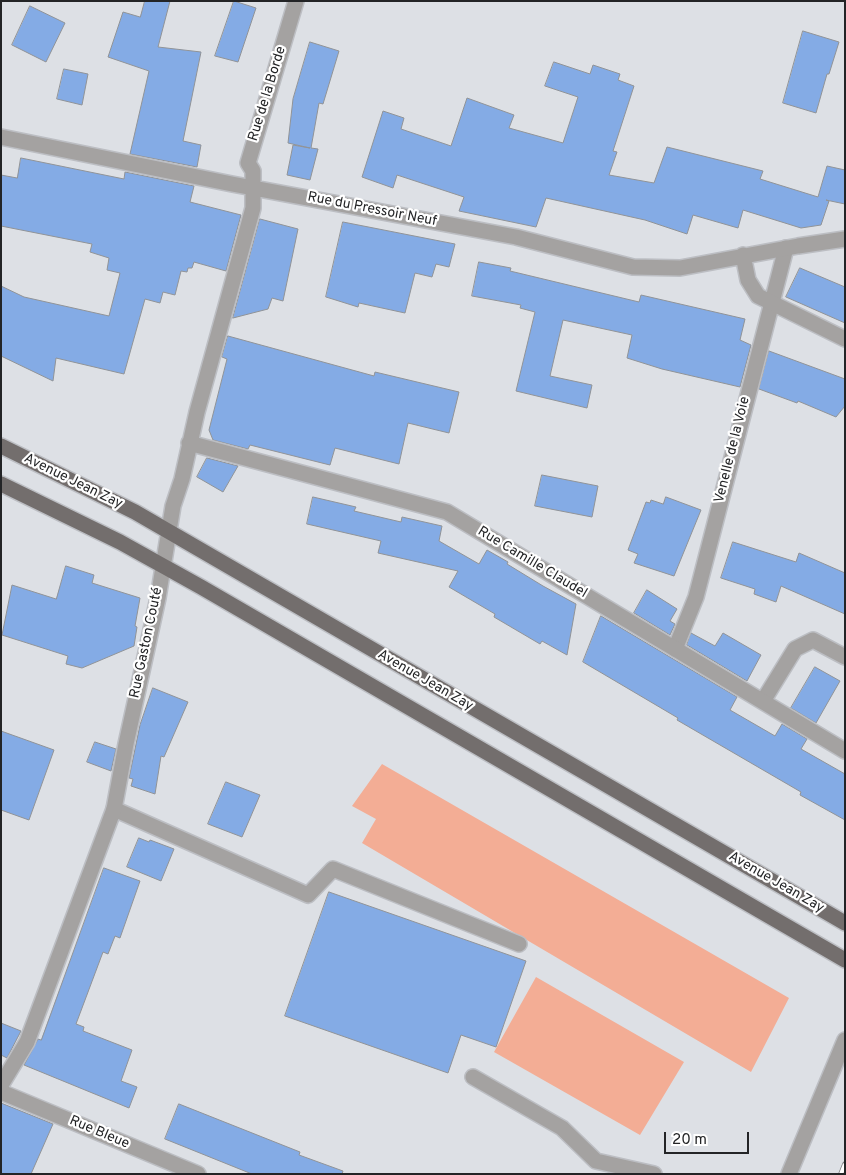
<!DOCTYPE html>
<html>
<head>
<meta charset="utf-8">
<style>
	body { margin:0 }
	#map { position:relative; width:846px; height:1175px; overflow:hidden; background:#dde0e5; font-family:Overpass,sans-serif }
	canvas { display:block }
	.frame { position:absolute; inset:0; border:2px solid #232426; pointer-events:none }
	.scale { position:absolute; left:664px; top:1132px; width:85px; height:22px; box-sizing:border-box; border:2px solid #232426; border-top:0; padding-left:6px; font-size:15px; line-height:18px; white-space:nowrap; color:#232426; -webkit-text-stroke:4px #fff; paint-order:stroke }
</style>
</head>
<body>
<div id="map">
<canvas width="846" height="1175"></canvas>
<div class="frame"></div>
<div class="scale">20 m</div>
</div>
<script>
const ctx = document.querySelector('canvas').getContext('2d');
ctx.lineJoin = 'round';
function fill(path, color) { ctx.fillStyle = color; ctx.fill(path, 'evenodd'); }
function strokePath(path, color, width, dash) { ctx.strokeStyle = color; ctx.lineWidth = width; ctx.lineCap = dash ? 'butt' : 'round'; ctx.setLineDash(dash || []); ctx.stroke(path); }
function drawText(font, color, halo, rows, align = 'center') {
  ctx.font = font + ' Overpass,sans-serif'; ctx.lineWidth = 4.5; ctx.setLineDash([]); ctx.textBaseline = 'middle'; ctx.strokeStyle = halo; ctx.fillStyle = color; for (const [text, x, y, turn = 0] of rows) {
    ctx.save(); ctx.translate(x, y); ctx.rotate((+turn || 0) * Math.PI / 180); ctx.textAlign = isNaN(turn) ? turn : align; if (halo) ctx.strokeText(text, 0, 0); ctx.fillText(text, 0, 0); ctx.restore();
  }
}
const green = new Path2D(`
	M382 764 789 998 751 1072 362 843 376 819 352 806Z
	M536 977 684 1062 640 1135 494 1052Z`);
const building = new Path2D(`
	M145 1H170L158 47 201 52 183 141 201 145 197 167 130 154 149 71 108 57 123 12 140 17Z
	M234 1 256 8 238 62 215 56Z
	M30 6 65 23 46 62 12 45Z
	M803 31 839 42 829 74H827L816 113 783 103Z
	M310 42 339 51 323 104 319 103 311 148 318 149 310 180 287 175 293 145 310 148 288 143 293 99Z
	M554 62 590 74 593 65 620 74 618 80 634 86 613 151 617 152 609 175 654 183 667 147 763 171 760 179 818 197 827 166 845 170V204L826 200 829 201 821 225 801 228 743 210 738 228 693 215 687 234 645 220 546 198 536 227 459 211 464 197 397 175 393 188 362 177 383 111 404 118 401 129 451 146 467 98 514 115 509 128 563 143 578 97 545 86Z
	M64 69 88 74 82 105 57 99Z
	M21 158 124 179 125 172 194 186 190 202 241 215 226 271 194 262 192 268H188L187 272 181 271 175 295 163 292 160 303 145 299 124 374 56 358 53 381 1 356V286L24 297 109 316 120 273 107 270 109 258 90 252 92 244 1 226V175L17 178Z
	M260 219 298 229 283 301 272 298 268 309 233 318Z
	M343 222 455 244 449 267 436 264 432 277 415 273 405 313 359 303 358 307 326 297Z
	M479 262 511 268 510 271 639 302 641 295 745 319 740 340 751 345 740 387 662 369 627 358 632 335 563 320 550 376 592 385 587 408 516 391 535 312 520 308 521 305 472 296Z
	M800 268 845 287V323L786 297Z
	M228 336 374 376 375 372 459 392 449 433 408 423 399 464 335 448 330 465 250 445 248 449 213 440 209 430 227 359 222 357Z
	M769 351 845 379V406L836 417 798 401 797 403 759 389Z
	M207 458 238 466 223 492 197 477Z
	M542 475 598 486 592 517 535 506Z
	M313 497 356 507 354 511 401 522 402 517 442 526 439 541 479 564 487 550 508 562 507 564 543 586 576 604 567 655 542 641 540 644 494 617 495 614 449 587 458 571 378 553 381 541 307 524Z
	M666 497 701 510 674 576 634 563 638 554 628 550 646 502 650 503 651 500 663 504Z
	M733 542 796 562 799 553 845 573V614L781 586 776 602 754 594 755 589 721 578Z
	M66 566 94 575 92 583 140 598 135 626 137 627 134 646 82 668 66 664 68 656 2 635 12 585 56 599Z
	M647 590 677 609 670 621 675 624 670 635 634 613Z
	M601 616 737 697 730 710 775 736 782 724 807 739 801 749 845 774V820L800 795 801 792 677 720 678 718 583 662Z
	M691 633 715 646 723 633 761 655 747 681 687 645Z
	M815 667 840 681 816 723 791 708Z
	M153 688 188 702 164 757 161 756 155 794 131 786 133 779 129 778 140 725Z
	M1 731 54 750 29 820 1 810Z
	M95 742 116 749 111 771 87 762Z
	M226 782 260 795 242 837 208 824Z
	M139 838 149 842 150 840 174 849 161 881 127 867Z
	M104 868 140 881 120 938 115 936 108 954 103 952 76 1024 84 1027 83 1031 132 1050 121 1081 137 1087 129 1108 24 1065 38 1039 41 1040Z
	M329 892 526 961 496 1047 461 1035 448 1073 285 1016Z
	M1 1023 21 1031 7 1058 1 1055Z
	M1 1103 53 1124 31 1174H1Z
	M179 1104 300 1152 299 1155 343 1171 342 1174H252L165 1139Z`);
const lane = new Path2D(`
	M675 649 696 597 786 248
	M763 701 795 649 813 640 845 657
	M114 809 308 895 333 869 519 944
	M473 1077 562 1128 596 1161 654 1174
	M1 1092 198 1174`);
const street = new Path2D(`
	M1 137 232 184 516 237 633 267 680 268 798 246 845 239
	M743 255 748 280 758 296 845 339
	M189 443 447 512 845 751
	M1 1085 27 1042 114 809 126 744 158 598 173 506 182 479 197 412 253 208V171L248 163 296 1
	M789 1174 845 1040`);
const primary = new Path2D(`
	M1 446 135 512 845 923
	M1 484 120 542 201 587 845 960`);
const rail = new Path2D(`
	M841 1174 845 1164`);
const streetNames = [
	["Rue de la Borde",268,94,-73],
	["Rue du Pressoir Neuf",372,210,11],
	["Venelle de la Voie",733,450,-76],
	["Avenue Jean Zay",73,482,26],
	["Rue Camille Claudel",532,563,31],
	["Rue Gaston Couté",147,643,-78],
	["Avenue Jean Zay",425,681,30],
	["Avenue Jean Zay",776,883,30],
	["Rue Bleue",99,1133,23]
];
fill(green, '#f3ad95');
fill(building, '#84abe5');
strokePath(building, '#909397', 1);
strokePath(lane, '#bcbec3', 18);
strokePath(street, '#bcbec3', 18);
strokePath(primary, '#bcbec3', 18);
strokePath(lane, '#a4a2a1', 15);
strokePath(street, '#a4a2a1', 15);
strokePath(primary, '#736e6d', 15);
strokePath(rail, '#797b7f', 5.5);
strokePath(rail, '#fff', 4, [11]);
drawText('14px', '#232426', '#fff', streetNames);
</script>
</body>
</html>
